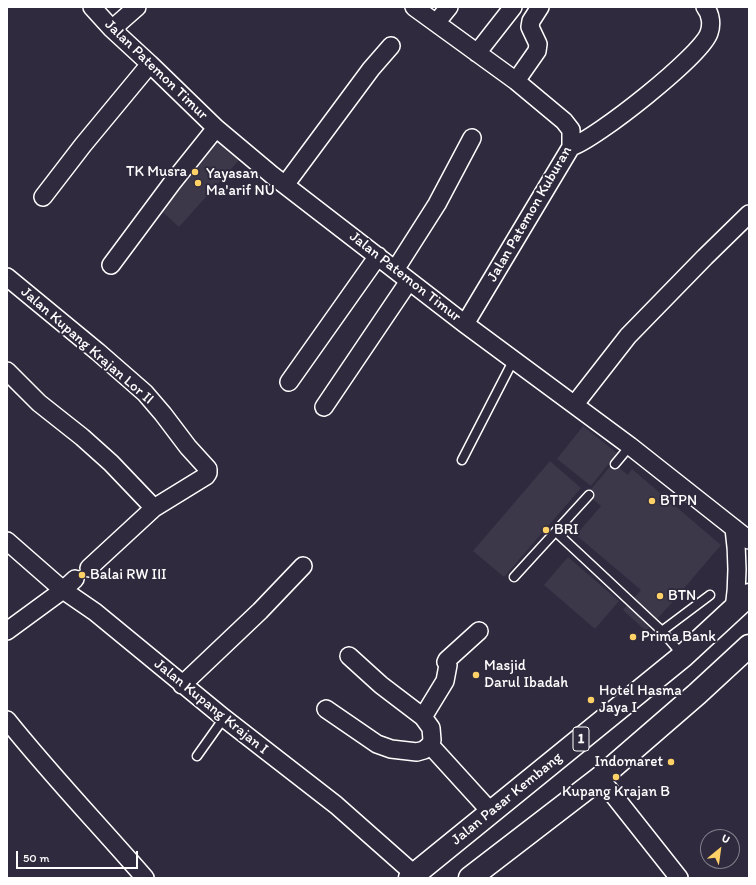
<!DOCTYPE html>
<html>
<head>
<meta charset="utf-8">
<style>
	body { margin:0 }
	#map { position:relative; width:756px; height:885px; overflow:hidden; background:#2f2a3d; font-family:Itim,sans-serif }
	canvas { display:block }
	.frame { position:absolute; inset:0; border:8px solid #fff; pointer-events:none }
	.north { position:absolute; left:700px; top:829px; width:40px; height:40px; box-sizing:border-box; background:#2f2a3d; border:1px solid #827f8b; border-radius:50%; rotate:29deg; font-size:11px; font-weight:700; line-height:16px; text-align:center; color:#fff }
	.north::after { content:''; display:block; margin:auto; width:14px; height:18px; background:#ffd166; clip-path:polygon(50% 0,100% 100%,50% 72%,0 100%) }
	.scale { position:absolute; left:16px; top:851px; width:122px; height:18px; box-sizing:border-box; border:2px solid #fff; border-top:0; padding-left:5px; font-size:12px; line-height:14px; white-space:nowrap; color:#fff; -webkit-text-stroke:3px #2f2a3d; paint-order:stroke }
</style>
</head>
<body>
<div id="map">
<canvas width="756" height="885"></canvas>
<div class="frame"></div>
<div class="north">U</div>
<div class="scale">50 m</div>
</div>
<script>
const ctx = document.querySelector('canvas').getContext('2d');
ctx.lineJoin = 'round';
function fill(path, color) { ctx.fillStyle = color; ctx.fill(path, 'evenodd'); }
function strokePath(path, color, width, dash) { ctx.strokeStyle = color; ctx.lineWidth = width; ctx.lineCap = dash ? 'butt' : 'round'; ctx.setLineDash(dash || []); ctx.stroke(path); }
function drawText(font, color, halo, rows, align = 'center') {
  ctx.font = font + ' Itim,sans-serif'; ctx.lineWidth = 4; ctx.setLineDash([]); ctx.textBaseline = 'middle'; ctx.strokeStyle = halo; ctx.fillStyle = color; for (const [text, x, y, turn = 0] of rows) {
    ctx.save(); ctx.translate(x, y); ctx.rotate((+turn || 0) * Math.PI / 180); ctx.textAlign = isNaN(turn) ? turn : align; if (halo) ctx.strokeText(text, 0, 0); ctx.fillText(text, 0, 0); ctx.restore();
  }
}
const built = new Path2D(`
	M216 138 240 159 179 227 156 206Z
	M583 426 617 453 591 486 557 459Z
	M550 461 581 488 504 577 473 551Z
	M613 463 628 475 632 469 721 545 669 606 646 631 623 610 641 590 576 535 601 506 587 494Z
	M568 557 619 601 595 629 544 585Z`);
const service = new Path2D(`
	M462 460 514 359
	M615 464 630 446
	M556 532 662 631 683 656
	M514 577 589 495
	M662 631 710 595
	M197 756 224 718`);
const minor = new Path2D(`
	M92 7 112 29 150 64 216 128 272 175 465 324 630 446 749 540
	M414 7 516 81 564 121 571 130V147L465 324
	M436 23 449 7
	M112 29 137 7
	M477 53 513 7
	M516 81 537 51 538 44 530 27 531 21 540 7
	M571 147C596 139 701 56 709 33 712 25 711 14 705 7
	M285 185 371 69 391 46
	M43 197 83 145 150 64
	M111 265 172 183 216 128
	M395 270 437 204 472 138
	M7 277 98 352 145 393 163 414 188 447 208 469V473L206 476 154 508 89 568
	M7 371 39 403 82 437 111 463 154 508
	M289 382 378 256
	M575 404 628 336 705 257 749 214
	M324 407 409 281
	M7 541 63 590 95 612 224 718 336 805 414 874
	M734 610C738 583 738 556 734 528
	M7 631 63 590 75 579
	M182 685 260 611 303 566
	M326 709 377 744 391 749 417 752 424 750 430 745 432 740 431 728 423 717 381 685 349 656
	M423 717 445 681 448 665 446 662 447 660 479 631
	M7 720C51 775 99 825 145 878
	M430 745 491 812
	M600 778 679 878`);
const trunk = new Path2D(`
	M410 878 683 656 749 595
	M470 878 600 778 697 694 749 646`);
const markers = [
	[195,172,4,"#ffd166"],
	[198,183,4,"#ffd166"],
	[652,501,4,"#ffd166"],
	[546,530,4,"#ffd166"],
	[82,575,4,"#ffd166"],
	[660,596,4,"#ffd166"],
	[633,637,4,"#ffd166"],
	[476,675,4,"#ffd166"],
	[591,700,4,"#ffd166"],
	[671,762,4,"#ffd166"],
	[616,777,4,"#ffd166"]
];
const shields = [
	[581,739,16]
];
const shieldNames = [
	["1",581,739]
];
const streetNames = [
	["Jalan Patemon Timur",156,70,44],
	["Jalan Patemon Kuburan",530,214,-60],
	["Jalan Patemon Timur",405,277,38],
	["Jalan Kupang Krajan Lor II",87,346,41],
	["Jalan Kupang Krajan I",211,707,39],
	["Jalan Pasar Kembang",507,799,-39]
];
const poiNames = [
	["TK Musra",187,172,"right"],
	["Yayasan",206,174],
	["Ma'arif NU",206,191],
	["BTPN",660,501],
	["BRI",554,530],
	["Balai RW III",90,575],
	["BTN",668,596],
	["Prima Bank",641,637],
	["Masjid",484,666],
	["Darul Ibadah",484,683],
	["Hotel Hasma",599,691],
	["Jaya I",599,708],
	["Indomaret",663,762,"right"],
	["Kupang Krajan B",616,792,"center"]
];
fill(built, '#3c3749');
strokePath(service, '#fff', 11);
strokePath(minor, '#fff', 20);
strokePath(trunk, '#fff', 25);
strokePath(service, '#2f2a3d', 8);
strokePath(minor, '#2f2a3d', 17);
strokePath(trunk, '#2f2a3d', 22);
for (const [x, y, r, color] of markers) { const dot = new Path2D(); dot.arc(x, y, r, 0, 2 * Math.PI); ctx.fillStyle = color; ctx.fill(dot); strokePath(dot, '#2f2a3d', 1.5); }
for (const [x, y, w] of shields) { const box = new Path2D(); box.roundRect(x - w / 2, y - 12, w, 24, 3); ctx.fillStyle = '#2f2a3d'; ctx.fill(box); strokePath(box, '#fff', 1); }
drawText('bold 14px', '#fff', null, shieldNames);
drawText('15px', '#fff', '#2f2a3d', streetNames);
drawText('15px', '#fff', '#2f2a3d', poiNames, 'left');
</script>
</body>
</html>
